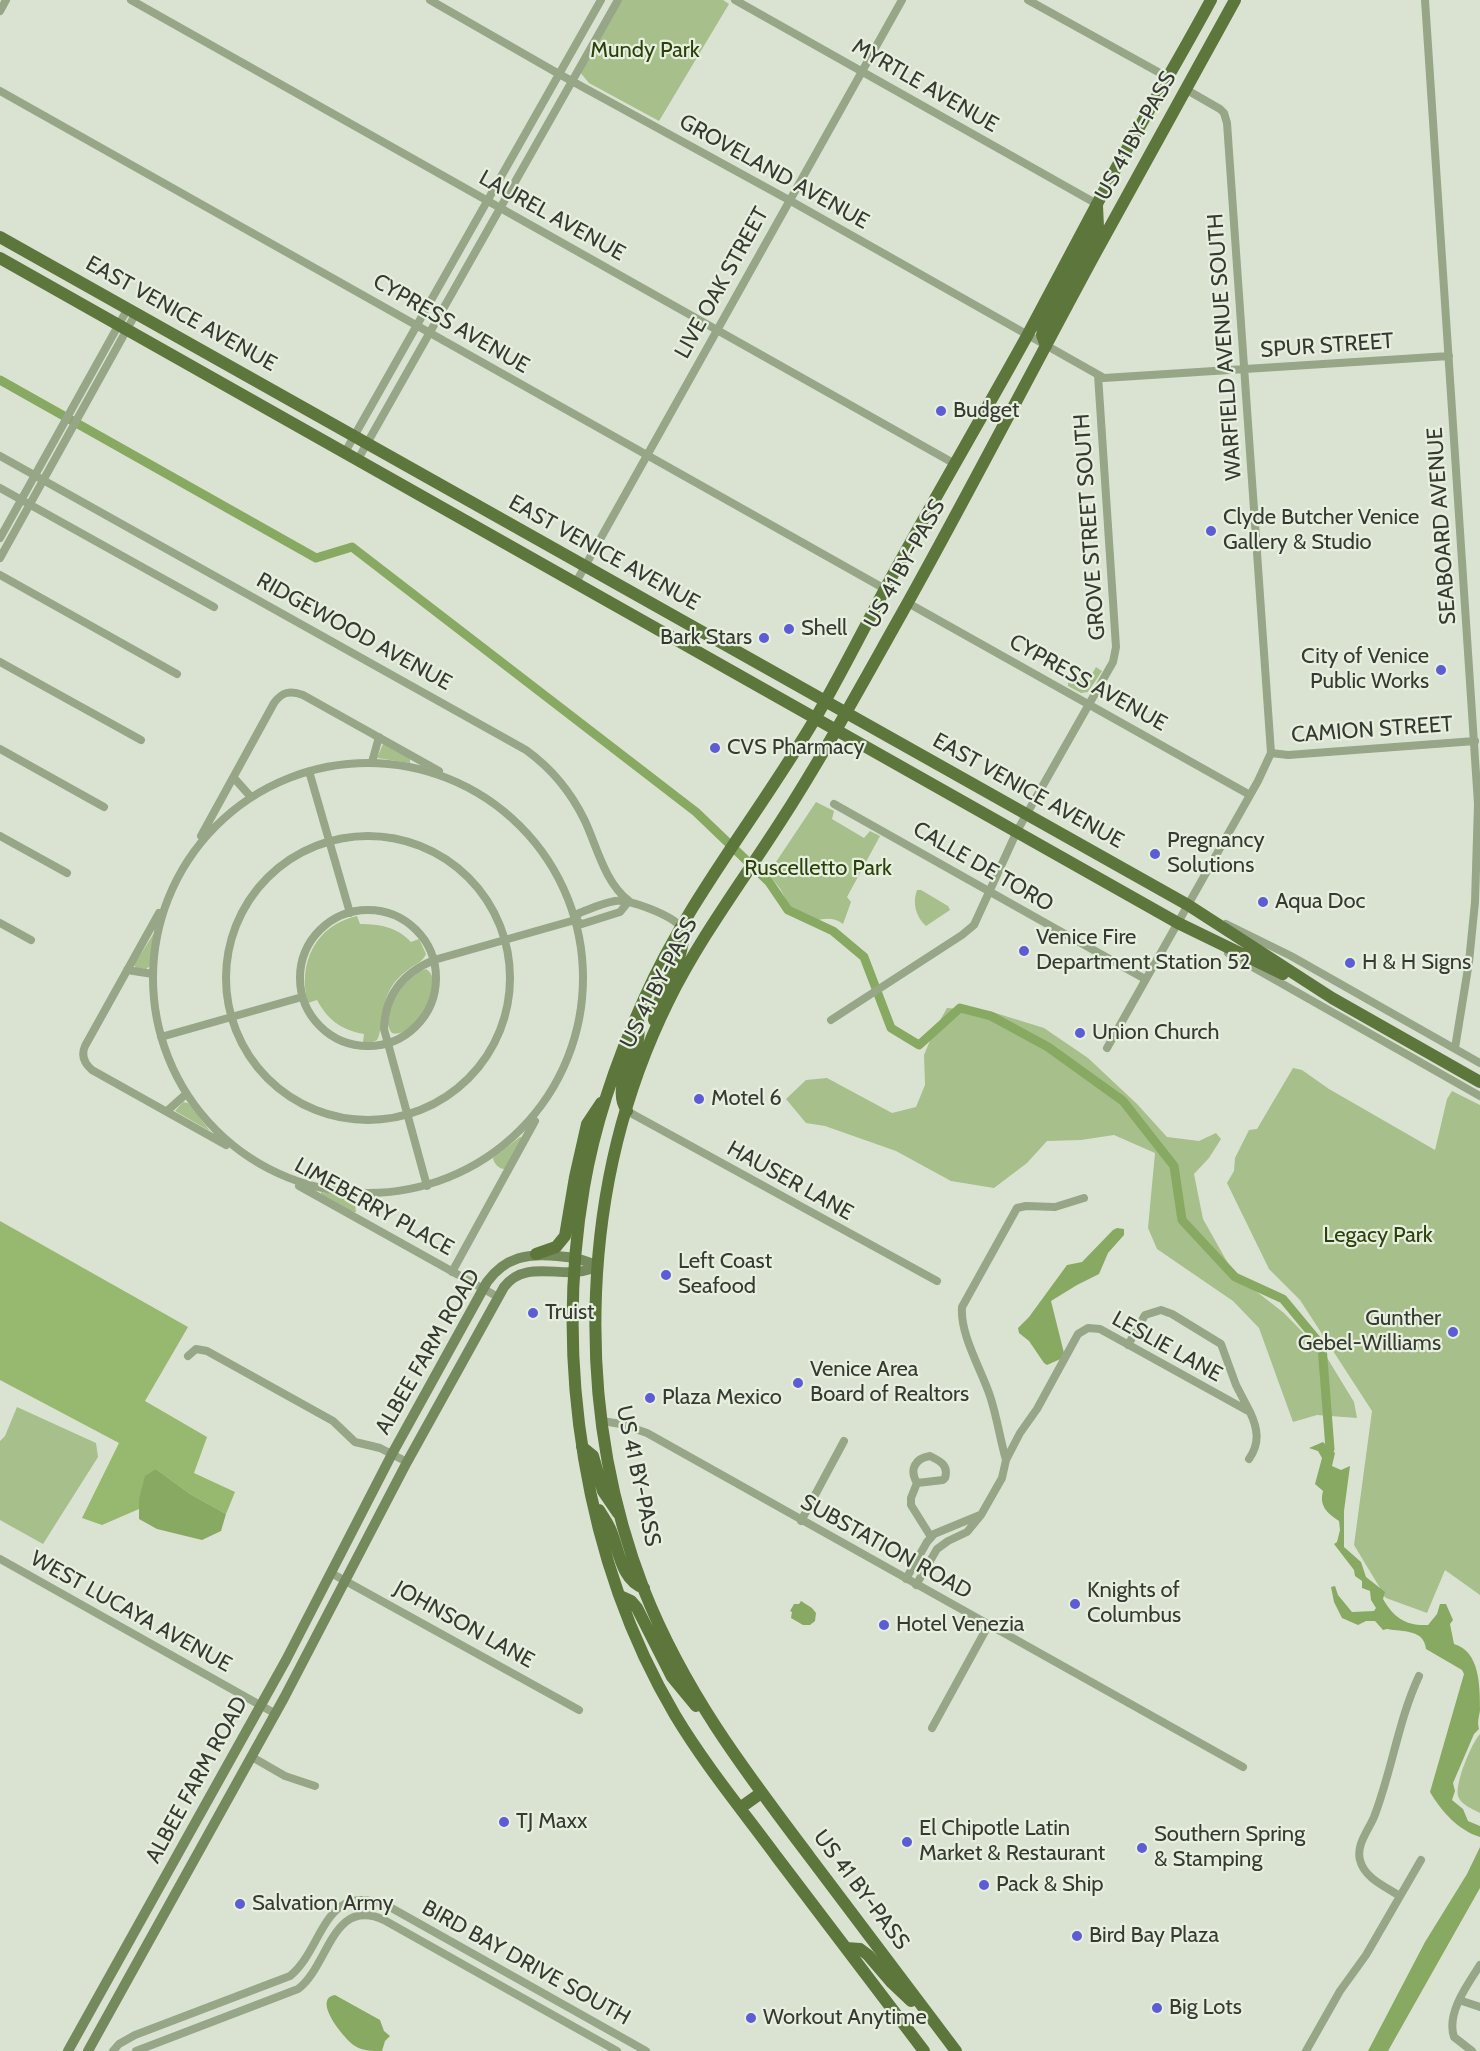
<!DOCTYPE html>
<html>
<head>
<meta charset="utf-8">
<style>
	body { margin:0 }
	canvas { display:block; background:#dae3d1 }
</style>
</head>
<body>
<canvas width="1480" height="2051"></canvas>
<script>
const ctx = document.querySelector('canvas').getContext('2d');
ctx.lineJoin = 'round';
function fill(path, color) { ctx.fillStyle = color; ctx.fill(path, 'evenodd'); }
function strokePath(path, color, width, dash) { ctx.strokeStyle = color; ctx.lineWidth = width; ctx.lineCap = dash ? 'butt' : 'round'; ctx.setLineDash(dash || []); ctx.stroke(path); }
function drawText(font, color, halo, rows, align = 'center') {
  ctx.font = font + ' Cabin,sans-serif'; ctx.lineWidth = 4.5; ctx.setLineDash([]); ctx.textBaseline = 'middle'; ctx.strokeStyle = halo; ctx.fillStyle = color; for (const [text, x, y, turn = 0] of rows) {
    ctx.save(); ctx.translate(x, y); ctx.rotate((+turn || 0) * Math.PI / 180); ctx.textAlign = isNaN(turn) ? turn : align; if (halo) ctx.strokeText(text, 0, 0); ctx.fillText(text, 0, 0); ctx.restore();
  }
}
const green = new Path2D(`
	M618 0H723L729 4 659 121 589 83 579 71Z
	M1096 667 1102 671 1088 692 1081 693 1068 686V681L1074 684 1083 669 1092 674Z
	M383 744 410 759V763L377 758Z
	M816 802 834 811 832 819 864 838 870 831 880 836 847 897 851 902 843 924C836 918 823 917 814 922 793 919 792 912 783 894 780 887 773 880 768 874Z
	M917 890H921L948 906 950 910 926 926C916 917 912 903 917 890Z
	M357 916 360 924C380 924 397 927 411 942L419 939 426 954C423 962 415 964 409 969 400 975 392 984 388 994 383 1004 381 1036 377 1040 373 1043 368 1042 363 1042L364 1034C341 1030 328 1020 317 1000L308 1003C297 963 316 925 357 916Z
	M154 933 150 966 146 969 136 968 134 965Z
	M426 969C448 982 414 1040 392 1033 377 1013 406 975 426 969Z
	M947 1008 989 1011 1044 1028 1088 1058 1137 1104 1167 1137 1199 1141 1216 1133 1221 1139 1209 1158 1194 1174 1203 1219 1234 1274 1284 1313 1326 1356 1354 1402 1357 1418 1317 1415 1293 1422 1259 1328 1233 1301 1157 1249 1148 1228 1155 1153 1114 1135 1081 1140 1047 1141 1027 1163 994 1188 951 1181 896 1151 825 1126 806 1123 786 1099 806 1080 827 1078 892 1113 916 1107 925 1085 924 1055 934 1031Z
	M1293 1068 1302 1070 1329 1089 1435 1150 1447 1099 1452 1091 1480 1105V1595L1445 1570 1427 1613 1386 1598 1379 1591 1380 1588 1354 1545 1372 1411 1300 1300 1269 1269 1227 1183 1234 1171 1235 1158 1249 1130 1257 1129Z
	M183 1102 188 1103 210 1131 175 1111Z
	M520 1137H522L505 1169C499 1169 494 1164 493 1158Z
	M321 1192 354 1196 356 1212H353L321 1194Z
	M17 1407 96 1443 98 1457 43 1544 0 1520V1441L5 1436Z
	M1480 1734V1813C1473 1809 1461 1805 1458 1796 1455 1783 1471 1744 1480 1734Z`);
const forest = new Path2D(`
	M0 1221 188 1327 145 1401 207 1437 194 1473 235 1492 226 1514 190 1494 156 1469 139 1499V1509L102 1525 82 1518 119 1443 0 1380Z`);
const water = new Path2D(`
	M1117 1228 1124 1229V1235L1108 1253 1099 1274 1077 1285 1051 1301 1065 1357 1047 1365 1044 1363 1029 1341 1019 1333 1018 1328 1029 1317 1067 1265 1082 1262 1113 1230Z
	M1323 1442 1335 1453 1332 1466 1341 1470 1350 1466 1344 1511V1547L1361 1562 1366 1577 1385 1592 1383 1599C1394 1618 1406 1626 1428 1625L1437 1614 1440 1604H1446L1453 1620 1450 1624 1454 1644C1480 1651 1480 1687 1480 1710 1479 1718 1477 1721 1479 1729L1474 1734 1453 1783 1455 1791 1452 1800 1463 1809 1468 1821 1480 1826V1837C1458 1830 1442 1812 1430 1792L1464 1674 1462 1670 1426 1649C1424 1629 1403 1632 1387 1629L1383 1630 1375 1621H1366L1358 1625 1342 1618 1334 1602 1331 1587 1335 1586 1338 1595 1352 1612 1374 1611 1376 1608 1371 1600 1370 1591 1362 1588V1581L1355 1576 1354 1570 1334 1544 1337 1542 1340 1530 1339 1521C1327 1513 1319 1506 1323 1491L1315 1484 1322 1458 1318 1451 1309 1448Z
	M156 1469 190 1494 226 1514 221 1531 202 1540 157 1529 139 1519V1499L145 1476Z
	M801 1601 812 1608 816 1613 815 1621 810 1625H803L791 1618 792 1612 790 1611 794 1604H799Z
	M1480 1847V1888L1388 2051H1368L1425 1942 1467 1874Z
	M335 1995 380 2020 384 2031 390 2036 385 2041 382 2051C372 2051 363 2051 355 2046 345 2040 311 1999 335 1995Z`);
const canal = new Path2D(`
	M0 380 316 558 352 547 696 812 769 882 788 910 833 931 864 957 891 1028 919 1045 960 1008 991 1016 1048 1047 1123 1101 1174 1166 1182 1220 1235 1277 1283 1299 1322 1346 1330 1449`);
const street = new Path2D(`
	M131 0 955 464
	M430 0 559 74 789 200 1104 378 1449 356
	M735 0 1097 204
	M1028 0 1169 78
	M1425 0 1478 804 1475 902 1469 962 1455 1048
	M0 11 6 0
	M0 91 885 589
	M344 454 601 0
	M0 456 526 750C551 768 571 792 585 821 597 847 605 883 629 901
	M357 461 618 0
	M0 488 214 607
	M0 538 128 308
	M0 558 136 313
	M0 575 177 674
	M575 584 902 0
	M908 603 1250 795
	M0 662 141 740
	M0 749 104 807
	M1271 753 1288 755 1475 741
	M372 762 379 737
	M153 978a215 215 0 1 1 430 0a215 215 0 1 1-430 0Z
	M309 771 350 913
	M234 778 251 797
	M834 804 1145 979
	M0 836 67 873
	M201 836 274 703C282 692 290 690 303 695L439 771
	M226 978a142 142 0 1 1 284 0a142 142 0 1 1-284 0Z
	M300 978a68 68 0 1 1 136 0a68 68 0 1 1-136 0Z
	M159 913 85 1046C81 1055 84 1063 92 1070L226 1145
	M575 920 582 924 620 912 629 901
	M0 923 31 940
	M1226 924 1291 956 1480 1063
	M1228 953 1480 1096
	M127 970 153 974
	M831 1020 962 935 974 925 1017 831 1113 662 1116 647 1098 375
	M161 1037 302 997
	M1107 1048 1258 781 1271 753 1227 123 1224 113 1220 109 1187 90
	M167 1111 186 1094
	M627 1111 937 1281
	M299 1186 498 1297
	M427 1186 384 1029C385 994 403 973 434 960L575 920 579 913C590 909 603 903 615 901 630 899 671 915 681 927
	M452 1272 535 1121
	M1128 1345 1145 1315 1161 1310 1172 1314 1221 1344 1236 1385 1250 1412
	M188 1356 196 1349 207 1351 333 1421 355 1442 380 1448 407 1462
	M602 1421 621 1424 647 1433 1243 1767
	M930 1456C940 1461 949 1465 945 1478L943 1480 917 1483C909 1470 915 1458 930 1456Z
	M1006 1460C1000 1439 997 1417 990 1396 981 1369 960 1335 962 1307L1017 1208 1026 1206 1055 1207 1084 1198
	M917 1483 911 1498V1505L931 1537
	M801 1521 844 1441
	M0 1559 276 1714
	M331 1573 579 1710
	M906 1579 927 1542 934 1534 980 1515
	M916 1585 937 1549 948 1541 967 1532 981 1515 1002 1478 1006 1460 1020 1433 1037 1409 1078 1334 1088 1328 1100 1329 1250 1412C1258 1429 1260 1443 1249 1459
	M932 1728 989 1624
	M252 1757 285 1776 315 1786
	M1400 1896C1386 1887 1364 1878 1360 1860 1356 1845 1368 1831 1374 1817 1392 1771 1398 1721 1419 1676
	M1459 2000 1480 2007
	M113 2051 119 2044 135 2035 290 1976C324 1949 323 1879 388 1906L646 2051
	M136 2051 298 1989C329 1966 332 1896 384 1920L617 2051
	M1306 2051 1340 1991 1366 1955 1421 1860
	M1472 2051 1454 2037C1446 2013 1468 1984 1480 1965`);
const secondary = new Path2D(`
	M68 2051 286 1660 392 1454 487 1282C505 1257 528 1253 557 1256 571 1257 584 1259 597 1266
	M88 2051 284 1698 407 1462 504 1287C527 1256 568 1283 597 1266`);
const primary = new Path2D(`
	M0 237 1188 905 1332 998 1480 1082
	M0 258 1178 923 1283 974
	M1046 346 1042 335 1044 326 1098 227 1097 206
	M654 1020C658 990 691 954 681 927
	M627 1111C612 1089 633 1061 638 1039 639 1032 639 1026 638 1020
	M536 1254 556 1247 565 1236 575 1177 587 1124 601 1103
	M582 1447 593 1456 603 1491 618 1513
	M599 1510C603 1517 608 1523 611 1531 619 1550 621 1580 644 1588
	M620 1596 631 1601 637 1608 672 1677 696 1706
	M740 1808 761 1793
	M846 1948 860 1949 868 1955 892 1983 911 2001
	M924 2051C874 1986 825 1921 776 1856 742 1810 705 1765 675 1715 584 1561 554 1362 584 1187 595 1122 617 1059 644 999 689 897 763 809 819 712 842 672 863 630 885 589 931 504 980 421 1027 336 1056 281 1085 226 1114 172 1146 114 1180 58 1211 0
	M956 2051C907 1986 858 1921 809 1856 744 1770 684 1691 644 1590 572 1403 580 1181 668 1002 699 939 741 883 779 824 823 756 862 684 902 613 968 495 1030 374 1095 254 1141 169 1189 85 1235 0`);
const markers = [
	[941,411,6,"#5c5cd4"],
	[1211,531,6,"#5c5cd4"],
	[789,629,6,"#5c5cd4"],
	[764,638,6,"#5c5cd4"],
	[1441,670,6,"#5c5cd4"],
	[715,748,6,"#5c5cd4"],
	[1155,854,6,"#5c5cd4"],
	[1263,902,6,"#5c5cd4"],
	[1024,951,6,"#5c5cd4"],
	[1350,963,6,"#5c5cd4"],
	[1080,1033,6,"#5c5cd4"],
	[699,1099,6,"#5c5cd4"],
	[666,1275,6,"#5c5cd4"],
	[533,1313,6,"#5c5cd4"],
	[1453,1332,6,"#5c5cd4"],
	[798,1383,6,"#5c5cd4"],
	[650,1398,6,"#5c5cd4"],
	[1075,1604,6,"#5c5cd4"],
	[884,1625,6,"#5c5cd4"],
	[504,1822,6,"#5c5cd4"],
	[907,1842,6,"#5c5cd4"],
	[1142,1848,6,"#5c5cd4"],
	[984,1885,6,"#5c5cd4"],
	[240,1904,6,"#5c5cd4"],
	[1077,1936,6,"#5c5cd4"],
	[1157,2008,6,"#5c5cd4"],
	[751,2018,6,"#5c5cd4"]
];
const parkNames = [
	["Mundy Park",645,51],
	["Ruscelletto Park",818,869],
	["Legacy Park",1378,1236]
];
const streetNames = [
	["MYRTLE AVENUE",925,86,30],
	["US 41 BY-PASS",1136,136,-61],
	["GROVELAND AVENUE",774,172,29],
	["LAUREL AVENUE",552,216,29],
	["LIVE OAK STREET",722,283,-61],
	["EAST VENICE AVENUE",181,314,29],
	["CYPRESS AVENUE",451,324,30],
	["SPUR STREET",1327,346,-4],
	["WARFIELD AVENUE SOUTH",1225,347,-94],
	["SEABOARD AVENUE",1442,526,-94],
	["GROVE STREET SOUTH",1090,527,-94],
	["EAST VENICE AVENUE",604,553,29],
	["US 41 BY-PASS",905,564,-61],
	["RIDGEWOOD AVENUE",354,632,29],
	["CYPRESS AVENUE",1088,683,29],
	["CAMION STREET",1372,730,-4],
	["EAST VENICE AVENUE",1028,791,29],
	["CALLE DE TORO",983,867,30],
	["US 41 BY-PASS",659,983,-63],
	["HAUSER LANE",790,1181,29],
	["LIMEBERRY PLACE",374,1207,29],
	["LESLIE LANE",1167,1347,29],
	["ALBEE FARM ROAD",428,1352,-60],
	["US 41 BY-PASS",638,1476,78],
	["SUBSTATION ROAD",886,1547,29],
	["WEST LUCAYA AVENUE",131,1612,29],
	["JOHNSON LANE",464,1625,29],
	["ALBEE FARM ROAD",197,1780,-61],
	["US 41 BY-PASS",861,1890,53],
	["BIRD BAY DRIVE SOUTH",526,1963,29]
];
const poiNames = [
	["Budget",953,411],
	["Clyde Butcher Venice",1223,518],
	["Gallery & Studio",1223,543],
	["Shell",801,629],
	["Bark Stars",752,638,"right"],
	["City of Venice",1429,657,"right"],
	["Public Works",1429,682,"right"],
	["CVS Pharmacy",727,748],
	["Pregnancy",1167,841],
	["Solutions",1167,866],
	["Aqua Doc",1275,902],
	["Venice Fire",1036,938],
	["Department Station 52",1036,963],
	["H & H Signs",1362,963],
	["Union Church",1092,1033],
	["Motel 6",711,1099],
	["Left Coast",678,1262],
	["Seafood",678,1287],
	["Truist",545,1313],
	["Gunther",1441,1319,"right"],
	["Gebel-Williams",1441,1344,"right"],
	["Venice Area",810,1370],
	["Board of Realtors",810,1395],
	["Plaza Mexico",662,1398],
	["Knights of",1087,1591],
	["Columbus",1087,1616],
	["Hotel Venezia",896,1625],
	["TJ Maxx",516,1822],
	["El Chipotle Latin",919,1829],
	["Market & Restaurant",919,1854],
	["Southern Spring",1154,1835],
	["& Stamping",1154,1860],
	["Pack & Ship",996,1885],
	["Salvation Army",252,1904],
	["Bird Bay Plaza",1089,1936],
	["Big Lots",1169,2008],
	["Workout Anytime",763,2018]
];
fill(green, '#a6bf8b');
fill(forest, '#97b86f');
fill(water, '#88a961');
strokePath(canal, '#88a961', 9);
strokePath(street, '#97a687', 8);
strokePath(secondary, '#758a5c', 10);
strokePath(primary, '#5c763c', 12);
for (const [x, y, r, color] of markers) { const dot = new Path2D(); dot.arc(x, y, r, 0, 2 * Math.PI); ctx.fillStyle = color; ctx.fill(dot); strokePath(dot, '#e7f0de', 2); }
drawText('22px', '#2b400a', '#e7f0de', parkNames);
drawText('22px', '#373a33', '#e7f0de', streetNames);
drawText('22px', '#373a33', '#e7f0de', poiNames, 'left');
</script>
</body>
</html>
